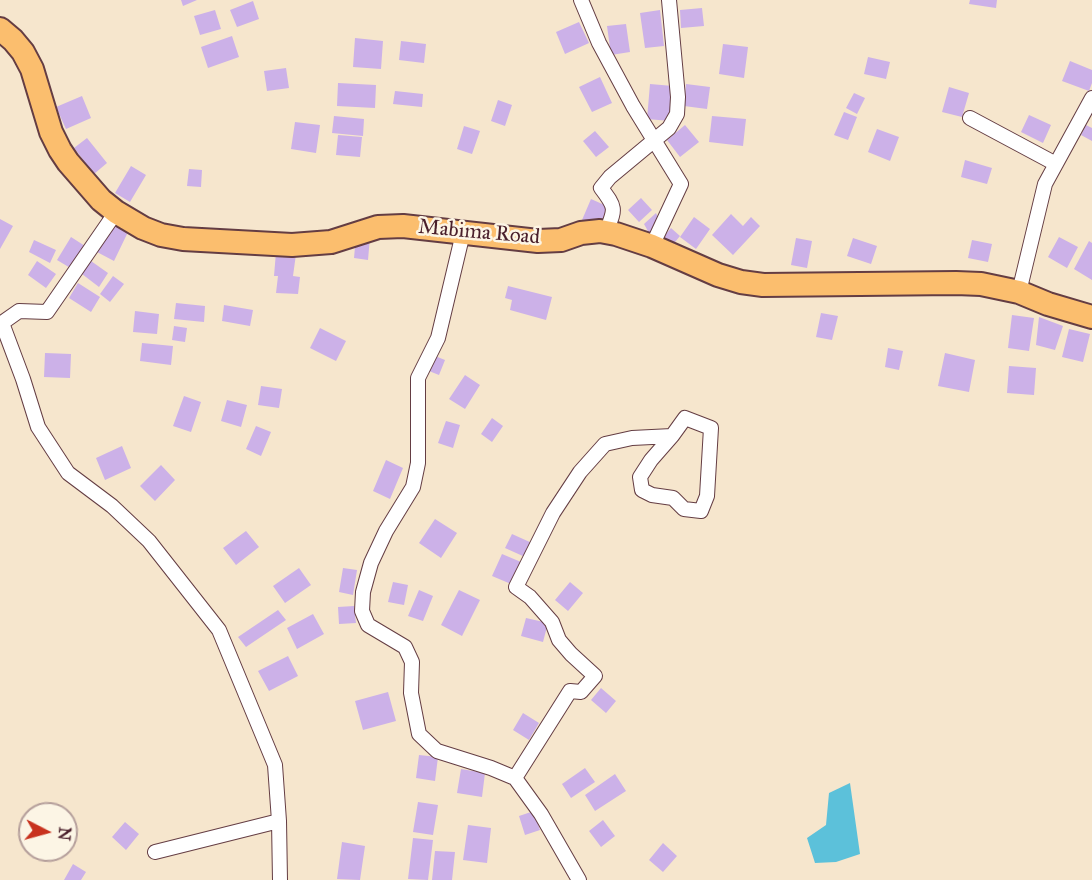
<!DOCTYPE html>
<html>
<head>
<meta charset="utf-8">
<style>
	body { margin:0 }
	#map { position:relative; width:1092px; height:880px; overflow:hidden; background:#f6e6cd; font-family:"IM FELL Great Primer",serif }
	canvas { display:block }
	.north { position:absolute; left:18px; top:802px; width:60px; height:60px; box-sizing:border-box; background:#fcf5e5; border:2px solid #b59f9b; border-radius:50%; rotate:96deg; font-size:16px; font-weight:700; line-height:24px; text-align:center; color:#4a1f2b }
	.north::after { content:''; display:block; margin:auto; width:21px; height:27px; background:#c8321e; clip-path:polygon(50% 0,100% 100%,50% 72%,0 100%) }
</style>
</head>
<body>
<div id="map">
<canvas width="1092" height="880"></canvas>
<div class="north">N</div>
</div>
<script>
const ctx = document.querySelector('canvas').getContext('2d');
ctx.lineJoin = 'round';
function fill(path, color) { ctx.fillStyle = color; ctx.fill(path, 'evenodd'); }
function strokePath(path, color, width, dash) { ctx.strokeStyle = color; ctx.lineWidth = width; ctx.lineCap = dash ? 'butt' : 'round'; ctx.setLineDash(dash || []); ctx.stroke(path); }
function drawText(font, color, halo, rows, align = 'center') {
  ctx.font = font + ' "IM FELL Great Primer",serif'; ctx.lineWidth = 5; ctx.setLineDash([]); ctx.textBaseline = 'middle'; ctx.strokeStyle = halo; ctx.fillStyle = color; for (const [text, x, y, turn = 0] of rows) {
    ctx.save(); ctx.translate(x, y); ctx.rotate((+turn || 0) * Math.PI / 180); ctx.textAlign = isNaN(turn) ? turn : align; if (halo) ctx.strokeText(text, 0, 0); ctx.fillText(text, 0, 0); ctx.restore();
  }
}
const water = new Path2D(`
	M850 783 860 854 836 862 815 863 807 838 826 825 829 793Z`);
const building = new Path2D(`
	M181 0H197L183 6Z
	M970 0H997L996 8 969 4Z
	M253 1 259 19 237 27 230 10Z
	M702 8 704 26 681 28 680 10Z
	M215 10 221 29 200 35 194 16Z
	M660 10 664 46 645 48 640 13Z
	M579 22 589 43 565 54 556 32Z
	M626 24 630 52 611 55 607 26Z
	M232 36 239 57 208 68 201 47Z
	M355 38 383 41 381 69 353 67Z
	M401 41 426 44 424 63 399 60Z
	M723 44 748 47 744 78 719 74Z
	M868 57 890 62 886 79 864 74Z
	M1070 61 1092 70V83L1089 91 1062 81Z
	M286 68 289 88 267 91 264 71Z
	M600 77 612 103 592 112 579 87Z
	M338 83 376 85 375 108 337 106Z
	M650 84 673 86 670 121 647 119Z
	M686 84 710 87 707 109 684 106Z
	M949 87 969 93 962 117 942 112Z
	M395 91 423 94 422 107 393 104Z
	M854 93 865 98 857 114 846 108Z
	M82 96 91 118 66 129 56 107Z
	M498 100 512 105 505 126 491 121Z
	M844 112 857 117 848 140 834 135Z
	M1029 115 1051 125 1043 143 1021 132Z
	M334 116 364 119 363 136 332 133Z
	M712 116 746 119 743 146 709 142Z
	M295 122 320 125 316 153 291 149Z
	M685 125 699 142 680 157 667 140Z
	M1086 125 1092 128V141L1081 135Z
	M464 126 480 131 472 154 457 149Z
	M877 129 899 137 890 161 868 152Z
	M595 131 609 147 596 157 583 141Z
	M338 135 362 137 360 157 336 155Z
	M87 138 107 163 94 174 74 148Z
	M965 160 992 168 987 184 961 177Z
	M131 166 146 175 130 202 115 193Z
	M189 169 202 170 201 187 187 186Z
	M641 198 652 210 639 222 628 210Z
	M591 199 609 207 600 228 582 220Z
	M656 213 660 222 649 233 644 224Z
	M731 214 743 226 751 217 760 226 733 255 712 235Z
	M694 217 710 229 696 249 680 237Z
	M0 219 13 226 0 249Z
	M111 223 128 232 114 261 97 252Z
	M671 228 680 236 670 248 661 240Z
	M356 236 370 237 368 260 354 258Z
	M71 237 85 246 72 269 57 260Z
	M1059 237 1078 247 1067 268 1048 257Z
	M796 238 812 241 807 268 791 265Z
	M853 238 877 246 871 264 847 256Z
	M34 240 56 250 50 263 29 252Z
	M972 240 992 244 988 262 968 258Z
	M1089 241 1092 243V280L1074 269Z
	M276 252 296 254 293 276 300 277 298 294 276 293 278 276H274Z
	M37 261 56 274 46 288 28 275Z
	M91 261 108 273 99 287 82 274Z
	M113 276 124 284 110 302 100 294Z
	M78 283 100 297 91 312 69 298Z
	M508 286 552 297 546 320 510 310 512 300 505 298Z
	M176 303 205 306 204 322 174 319Z
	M224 305 253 310 250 326 222 321Z
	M135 311 159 314 157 334 133 332Z
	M821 313 838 316 832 340 816 337Z
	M1012 315 1034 318 1029 351 1008 348Z
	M1039 317 1063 326 1055 350 1036 345Z
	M174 326 187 328 185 342 172 340Z
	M320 328 346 341 336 361 310 348Z
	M1069 329 1090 334 1083 362 1062 357Z
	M142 343 173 346 171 365 140 361Z
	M888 348 903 351 899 370 885 367Z
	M45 353 71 354 70 378 44 377Z
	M945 353 975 360 969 392 938 386Z
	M435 356 445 360 439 375 429 371Z
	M1009 366 1036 368 1034 395 1007 393Z
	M465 375 480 385 465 409 449 399Z
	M261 386 282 389 279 408 258 405Z
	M184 396 201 402 191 432 173 426Z
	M227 400 247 405 241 427 221 421Z
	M492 418 503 426 492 442 481 434Z
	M446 421 460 425 453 448 438 443Z
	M256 426 271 432 261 456 246 449Z
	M122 446 131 468 105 480 96 458Z
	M386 460 403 468 390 499 373 491Z
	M161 465 175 480 155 501 140 486Z
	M435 519 457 533 441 558 419 543Z
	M246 531 259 547 236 565 223 548Z
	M512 534 532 543 525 557 505 548Z
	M502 554 521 562 511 584 492 576Z
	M299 568 311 585 285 603 273 586Z
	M343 568 357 570 353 595 339 592Z
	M393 582 408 585 404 605 388 602Z
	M570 582 583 593 568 611 555 600Z
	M419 590 433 596 423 621 408 616Z
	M459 590 480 600 462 636 441 625Z
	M354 606 356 623 339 624 338 607Z
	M278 610 286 620 246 647 238 637Z
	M313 614 324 634 297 649 287 628Z
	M526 618 548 623 543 642 521 636Z
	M288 656 298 676 269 691 258 671Z
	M601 688 616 701 606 713 591 700Z
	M388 692 396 721 363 730 355 701Z
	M523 713 539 723 529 740 513 730Z
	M419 755 438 757 435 781 416 778Z
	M585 768 595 782 571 798 562 784Z
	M461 769 485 773 482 797 457 793Z
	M615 774 626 791 595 811 585 795Z
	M418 802 438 805 433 835 413 832Z
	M534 811 540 830 525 835 519 816Z
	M603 820 615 836 601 847 589 831Z
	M125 822 139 834 126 850 112 837Z
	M468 825 491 828 487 863 463 860Z
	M413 838 433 840 428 880 408 879Z
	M342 842 365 846 360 880 337 879Z
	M663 843 677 856 663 872 649 860Z
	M435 851 455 852 452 880H432Z
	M73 864 86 872 81 880H64Z`);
const street = new Path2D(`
	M581 0 599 43 633 106 681 184 652 246
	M970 118 1056 164
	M116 212 47 312 19 311 2 323 23 379 38 427 68 473 112 506 149 541 219 630 275 765 279 821 280 880
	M606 232C615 209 617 209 601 188L610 177 669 128 677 114 678 97 669 0
	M463 233 438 338 418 378V463L413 487 386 531 371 563 363 592 362 611 368 625 405 647 412 662 411 693 419 734 437 751 491 768 515 778 541 814 579 880
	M1019 292 1045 184 1092 98
	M515 778 570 691 581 692 595 676 571 654 559 640 552 622 530 597 516 587 553 513 580 472 605 444 632 438 672 436 651 460 640 477 642 490 652 495 673 498 684 509 701 511 707 496 711 428 685 418 672 436
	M155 852 279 821`);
const primary = new Path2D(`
	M0 29 13 40 23 52 32 69 51 132 60 150 68 162 101 200 116 212 143 228 161 235 183 239 292 245 331 242 378 227 403 226 538 241 561 240 581 233 600 231 616 234 652 246 718 275 741 282 763 285 956 283 981 284 1019 292 1048 304 1092 317`);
const streetNames = [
	["Mabima Road",479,233,5]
];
fill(water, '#5cc1da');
fill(building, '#ccb1e8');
strokePath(street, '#643d43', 16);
strokePath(primary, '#643d43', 26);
strokePath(street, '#fff', 14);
strokePath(primary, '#fbbe6e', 22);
drawText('21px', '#4a1f2b', '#fcf5e5', streetNames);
</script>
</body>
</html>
